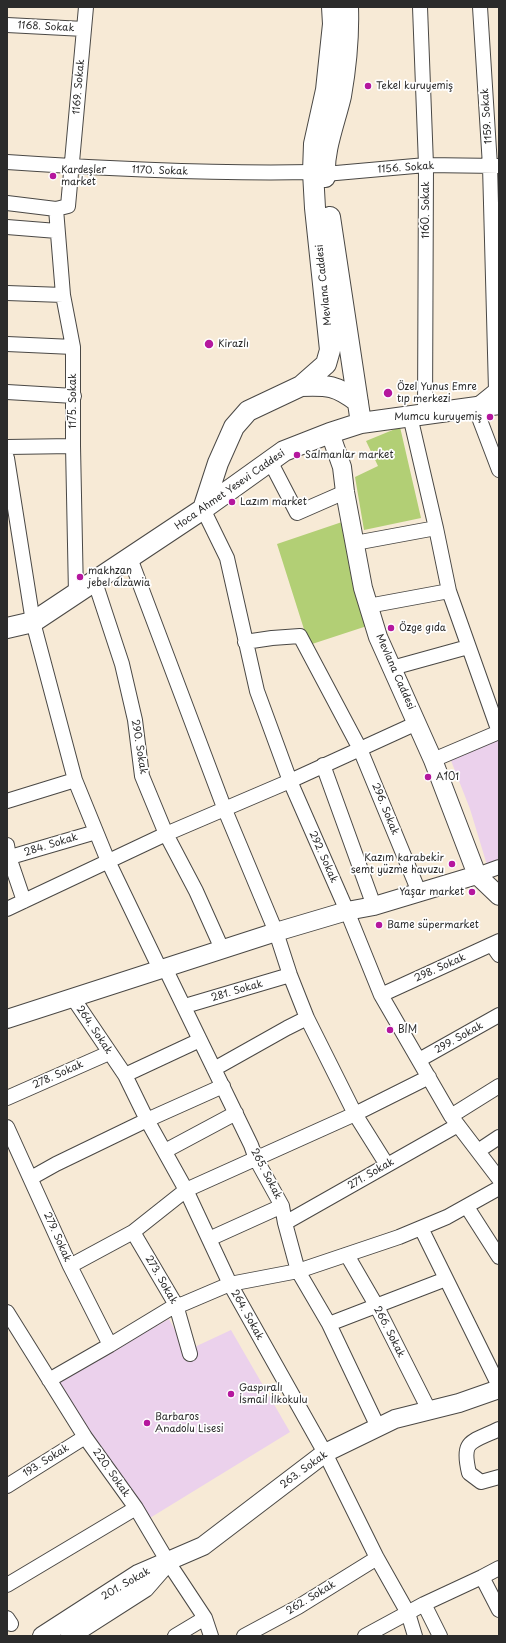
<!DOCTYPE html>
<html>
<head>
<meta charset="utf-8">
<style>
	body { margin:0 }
	#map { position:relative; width:506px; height:1643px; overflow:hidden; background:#f7ead6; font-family:"Playpen Sans",sans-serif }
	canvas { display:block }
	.frame { position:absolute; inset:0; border:8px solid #2b2b2b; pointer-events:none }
</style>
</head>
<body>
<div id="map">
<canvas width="506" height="1643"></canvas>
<div class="frame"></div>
</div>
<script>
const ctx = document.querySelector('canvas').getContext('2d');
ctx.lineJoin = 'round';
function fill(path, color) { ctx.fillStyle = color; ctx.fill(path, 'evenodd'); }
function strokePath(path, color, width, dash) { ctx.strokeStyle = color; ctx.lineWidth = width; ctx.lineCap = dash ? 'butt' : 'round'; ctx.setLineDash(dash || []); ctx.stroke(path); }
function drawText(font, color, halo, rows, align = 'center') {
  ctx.font = font + ' "Playpen Sans",sans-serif'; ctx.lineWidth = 3.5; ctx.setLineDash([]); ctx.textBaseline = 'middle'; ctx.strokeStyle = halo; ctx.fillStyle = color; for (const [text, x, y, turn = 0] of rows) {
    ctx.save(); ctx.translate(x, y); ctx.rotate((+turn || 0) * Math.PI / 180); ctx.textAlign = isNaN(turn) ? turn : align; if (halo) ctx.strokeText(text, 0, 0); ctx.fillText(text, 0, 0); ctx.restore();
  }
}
const built = new Path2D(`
	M499 739V861L487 865 470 809 450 758Z
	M169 1319 186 1351 231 1330 290 1432 145 1521 56 1380Z`);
const green = new Path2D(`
	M400 427 421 518 364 530 355 477 378 466 366 441Z
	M342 522 367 626 309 645 277 544Z`);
const minor = new Path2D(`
	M420 7 426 165 425 414
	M480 7 490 166 496 390 475 407 499 470
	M7 25 84 29
	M7 162C109 169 211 174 313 172L325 174 426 165 499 166
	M7 203 56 209 68 206 86 7
	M56 209 63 295 73 347V446L76 594
	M7 227 57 231
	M7 293 63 295
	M7 344 73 347
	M7 392 74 396
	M410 416 436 528 449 591 499 732
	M7 447 73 446
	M7 458 33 622 75 780 108 861 160 969
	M270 461 297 513 345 492
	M203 509 227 558 257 691 290 781 347 911 381 995 451 1116 499 1179
	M355 543 436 528
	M130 558 225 810 276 932 290 975 307 1018 287 1028 214 1069
	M95 582 122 664 135 720 142 776 166 834 196 891 222 949
	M368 606 449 591
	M245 642 272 638 300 636 360 749 419 892
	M392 668 468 647
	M433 760 499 732
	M323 765 374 906
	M7 801 75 780
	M7 845 9 857 24 901
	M7 858 96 832
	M477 875 499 867
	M7 909 166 834 290 781 417 723
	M492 945 499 955
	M165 968 251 1145 256 1159 282 1206 285 1223 298 1271 329 1324 378 1427
	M381 995 499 941
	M73 998 125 1075 147 1120 186 1190 230 1284 325 1453 377 1558 408 1613 415 1636
	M185 1006 290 975
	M307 1018 355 1114 387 1165
	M419 1060 499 1015
	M125 1075 200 1040
	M7 1098 109 1053
	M451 1116 499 1086
	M7 1127 70 1266 110 1345
	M165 1151 236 1113
	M478 1151 499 1137
	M31 1178 56 1164 147 1120 223 1086
	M467 1207 499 1257
	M285 1223 458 1125
	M421 1228 499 1386
	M133 1232 176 1305 190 1354
	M209 1239 282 1206
	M347 1255 376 1305 429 1410
	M70 1266 133 1232 186 1190 355 1114 429 1077
	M7 1312 85 1437 136 1508 168 1562 205 1618 211 1636
	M329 1324 446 1279
	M49 1380 110 1345 176 1305 183 1304 230 1284 298 1271 399 1237 447 1217 499 1188
	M499 1429C471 1443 461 1439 469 1473L481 1482 499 1477
	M7 1486 85 1437
	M482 1577 499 1610
	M7 1585 136 1508
	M424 1604 440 1636
	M7 1618 11 1624
	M175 1636 205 1618
	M244 1636 298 1607 377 1558
	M365 1636 424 1604 482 1577 499 1568`);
const tertiary = new Path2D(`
	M330 433 342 467 345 492 363 588 378 637 433 760 477 875 499 896
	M7 1019 276 932 347 911 374 906 477 875
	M42 1636 138 1574 203 1546 325 1453 395 1419 459 1403 499 1389
	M70 1636 145 1588 165 1565`);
const secondary = new Path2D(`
	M325 177C323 151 335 122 341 96 346 67 349 36 348 7
	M330 217 361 423
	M301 386C328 385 336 385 358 402
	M203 509 218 463 234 427 248 411 301 386 326 364 330 350 315 208 313 172 314 144 326 90 333 24 332 7
	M7 628 33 622 203 509 284 451 330 433 361 423 499 404`);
const markers = [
	[368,86,4,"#b5179e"],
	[53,176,4,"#b5179e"],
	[209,344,5,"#b5179e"],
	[388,393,5,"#b5179e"],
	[490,417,4,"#b5179e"],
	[297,455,4,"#b5179e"],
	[232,502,4,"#b5179e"],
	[80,577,4,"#b5179e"],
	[391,628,4,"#b5179e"],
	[428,777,4,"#b5179e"],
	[452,864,4,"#b5179e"],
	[472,892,4,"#b5179e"],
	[379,925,4,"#b5179e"],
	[390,1030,4,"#b5179e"],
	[231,1394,4,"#b5179e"],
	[147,1423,4,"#b5179e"]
];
const streetNames = [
	["1168. Sokak",46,27,3],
	["1169. Sokak",79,87,-85],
	["1159. Sokak",487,116,-94],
	["1156. Sokak",406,168,-4],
	["1170. Sokak",160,171,2],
	["1160. Sokak",426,210,-90],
	["Mevlana Caddesi",324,285,-96],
	["1175. Sokak",73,401,-90],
	["Hoca Ahmet Yesevi Caddesi",230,490,-35],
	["Mevlana Caddesi",395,672,66],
	["290. Sokak",139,747,81],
	["296. Sokak",385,809,68],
	["284. Sokak",51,845,-17],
	["292. Sokak",323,857,66],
	["298. Sokak",440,968,-24],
	["281. Sokak",237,991,-16],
	["264. Sokak",94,1030,56],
	["299. Sokak",459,1038,-29],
	["278. Sokak",58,1075,-24],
	["265. Sokak",266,1174,63],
	["271. Sokak",371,1174,-30],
	["279. Sokak",57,1237,66],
	["273. Sokak",161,1280,60],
	["264. Sokak",247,1315,61],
	["266. Sokak",389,1332,63],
	["193. Sokak",46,1461,-32],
	["263. Sokak",304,1470,-36],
	["220. Sokak",111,1473,55],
	["201. Sokak",126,1584,-30],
	["262. Sokak",311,1598,-31]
];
const poiNames = [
	["Tekel kuruyemiş",376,86],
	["Kardeşler",61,170],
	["market",61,182],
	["Kirazlı",218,344],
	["Özel Yunus Emre",397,387],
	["tıp merkezi",397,399],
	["Mumcu kuruyemiş",482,417,"right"],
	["Salmanlar market",305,455],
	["Lazım market",240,502],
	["makhzan",88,571],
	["jebel alzawia",88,583],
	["Özge gıda",399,628],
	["A101",436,777],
	["Kazım karabekir",444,858,"right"],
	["semt yüzme havuzu",444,870,"right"],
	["Yaşar market",464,892,"right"],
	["Bame süpermarket",387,925],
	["BİM",398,1030],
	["Gaspıralı",239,1388],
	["İsmail İlkokulu",239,1400],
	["Barbaros",155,1417],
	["Anadolu Lisesi",155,1429]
];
fill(built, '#ebd1ec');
fill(green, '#b2cf75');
strokePath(minor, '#4a4845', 16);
strokePath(tertiary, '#4a4845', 20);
strokePath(secondary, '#4a4845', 22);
strokePath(minor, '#fff', 14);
strokePath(tertiary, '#fff', 18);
strokePath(secondary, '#fff', 20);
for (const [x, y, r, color] of markers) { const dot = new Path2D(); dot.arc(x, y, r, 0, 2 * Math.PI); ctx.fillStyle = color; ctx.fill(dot); strokePath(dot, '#fff', 1.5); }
drawText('10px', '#2b2b2b', '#fff', streetNames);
drawText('10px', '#2b2b2b', '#fff', poiNames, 'left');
</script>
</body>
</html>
